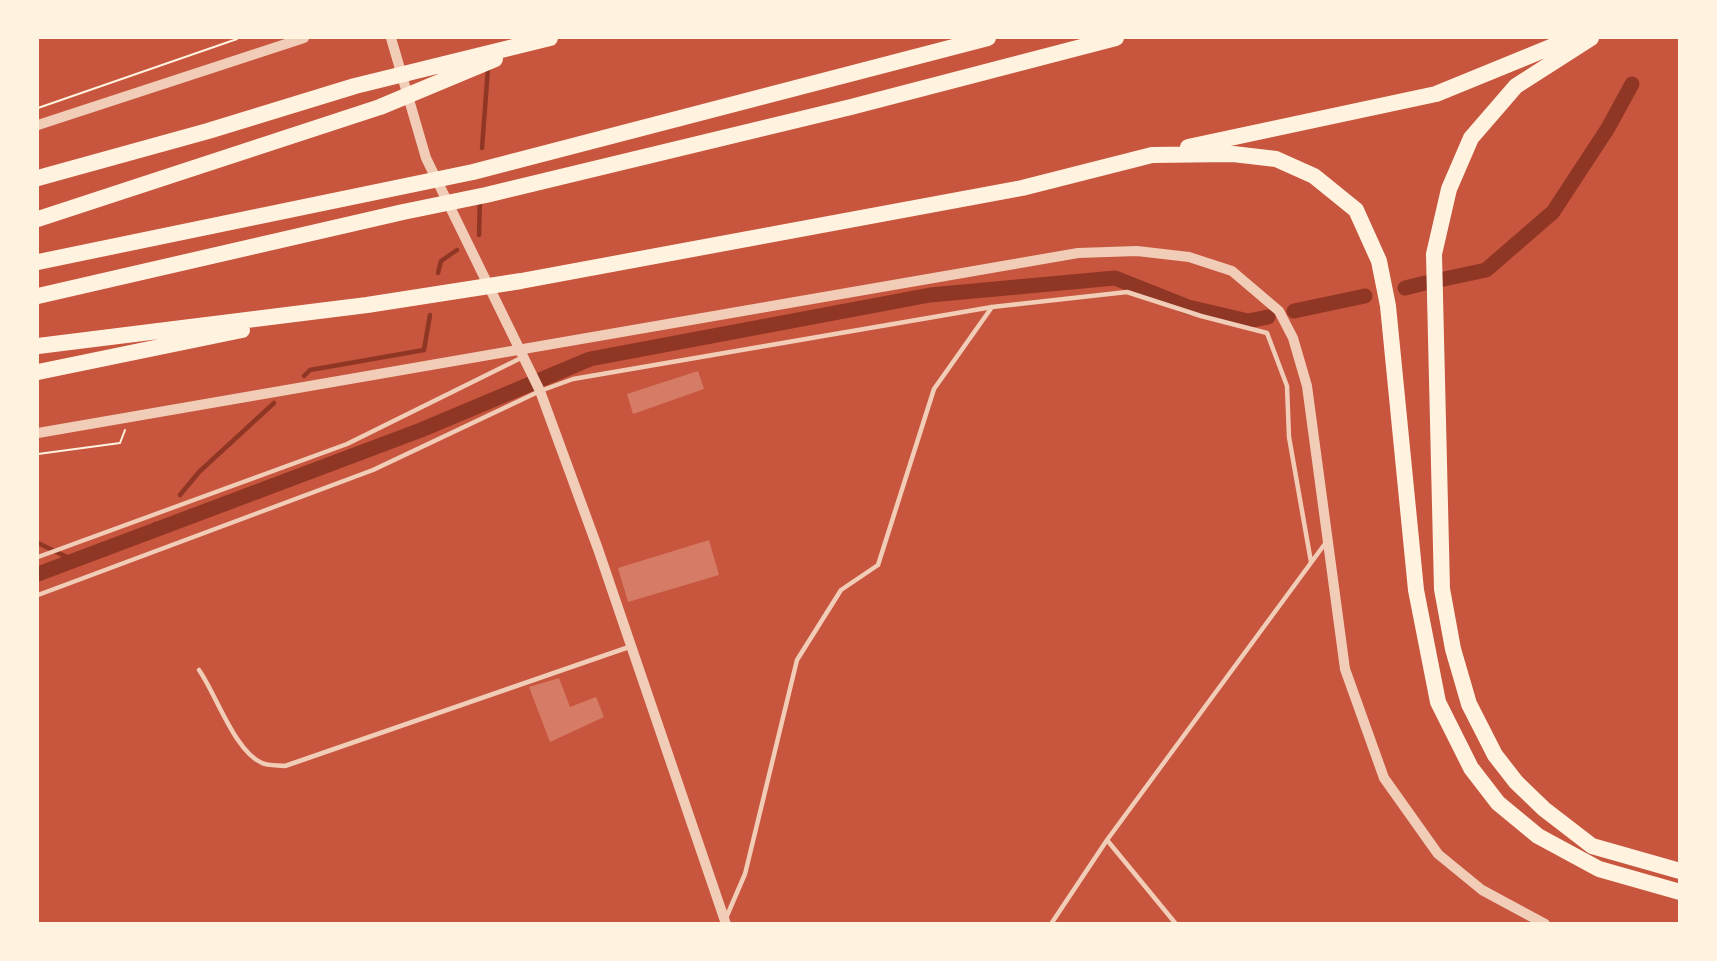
<!DOCTYPE html>
<html>
<head>
<meta charset="utf-8">
<style>
	body { margin:0 }
	#map { position:relative; width:1717px; height:961px; overflow:hidden; background:#c8553d; font-family:"Exo 2",sans-serif }
	canvas { display:block }
	.frame { position:absolute; inset:0; border:39px solid #fff3e0; pointer-events:none }
</style>
</head>
<body>
<div id="map">
<canvas width="1717" height="961"></canvas>
<div class="frame"></div>
</div>
<script>
const ctx = document.querySelector('canvas').getContext('2d');
ctx.lineJoin = 'round';
function strokePath(path, color, width, dash) { ctx.strokeStyle = color; ctx.lineWidth = width; ctx.lineCap = dash ? 'butt' : 'round'; ctx.setLineDash(dash || []); ctx.stroke(path); }
function fill(path, color) { ctx.fillStyle = color; ctx.fill(path, 'evenodd'); }
const stream = new Path2D(`
	M482 148 488 68
	M479 235 480 198
	M438 273 441 261 457 250
	M304 376 310 370 424 350 430 315
	M180 495 199 472 274 403
	M146 536 155 524
	M38 543 75 561`);
const canal = new Path2D(`
	M1444 279 1486 270 1553 212 1608 128 1632 84
	M1405 288 1425 283
	M1294 311 1365 296
	M38 574 421 430 590 359 930 295 1115 278 1188 307 1248 321 1268 317`);
const building = new Path2D(`
	M698 371 704 389 633 414 627 394Z
	M709 540 719 575 628 602 618 568Z
	M559 678 570 707 596 697 604 717 550 742 529 687Z`);
const path = new Path2D(`
	M38 108 237 39
	M38 454 120 443 125 430`);
const service = new Path2D(`
	M38 557 347 444 523 357
	M38 595 373 470 540 391 573 379 992 307 1127 292 1201 316 1267 333 1287 386 1289 437 1311 562
	M199 670C216 694 235 752 262 763 268 766 279 765 285 766L629 647
	M1107 840 1176 924
	M726 918 745 874 797 660 841 590 878 565 934 389 992 307
	M1051 924 1107 840 1327 541`);
const tertiary = new Path2D(`
	M391 38 426 158 540 391 598 549 726 924
	M38 125 304 38
	M38 433 1078 253 1137 251 1189 257 1232 271 1279 311 1293 338 1307 386 1345 669 1384 778 1438 854 1482 890 1545 924`);
const motorway = new Path2D(`
	M1591 38 1516 86 1471 138 1449 189 1434 254 1442 589 1453 649 1469 704 1495 755 1516 782 1544 809 1592 846 1680 871
	M1188 147 1436 94 1573 38
	M38 178 208 131 355 86 550 38
	M38 219 380 107 495 59
	M38 262 473 172 988 38
	M38 296 403 212 486 195 851 107 1116 38
	M38 346 367 305 521 281 1022 188 1152 155 1233 154 1276 159 1314 176 1356 210 1379 261 1388 306 1416 590 1438 702 1471 768 1498 803 1538 836 1599 869 1680 892
	M38 372 242 330`);
strokePath(stream, '#8f3625', 4.5);
strokePath(canal, '#8f3625', 15);
fill(building, '#d67c66');
strokePath(path, '#fff3e0', 2);
strokePath(service, '#f1ccb7', 4.5);
strokePath(tertiary, '#f1ccb7', 10);
strokePath(motorway, '#fff3e0', 16);
</script>
</body>
</html>
